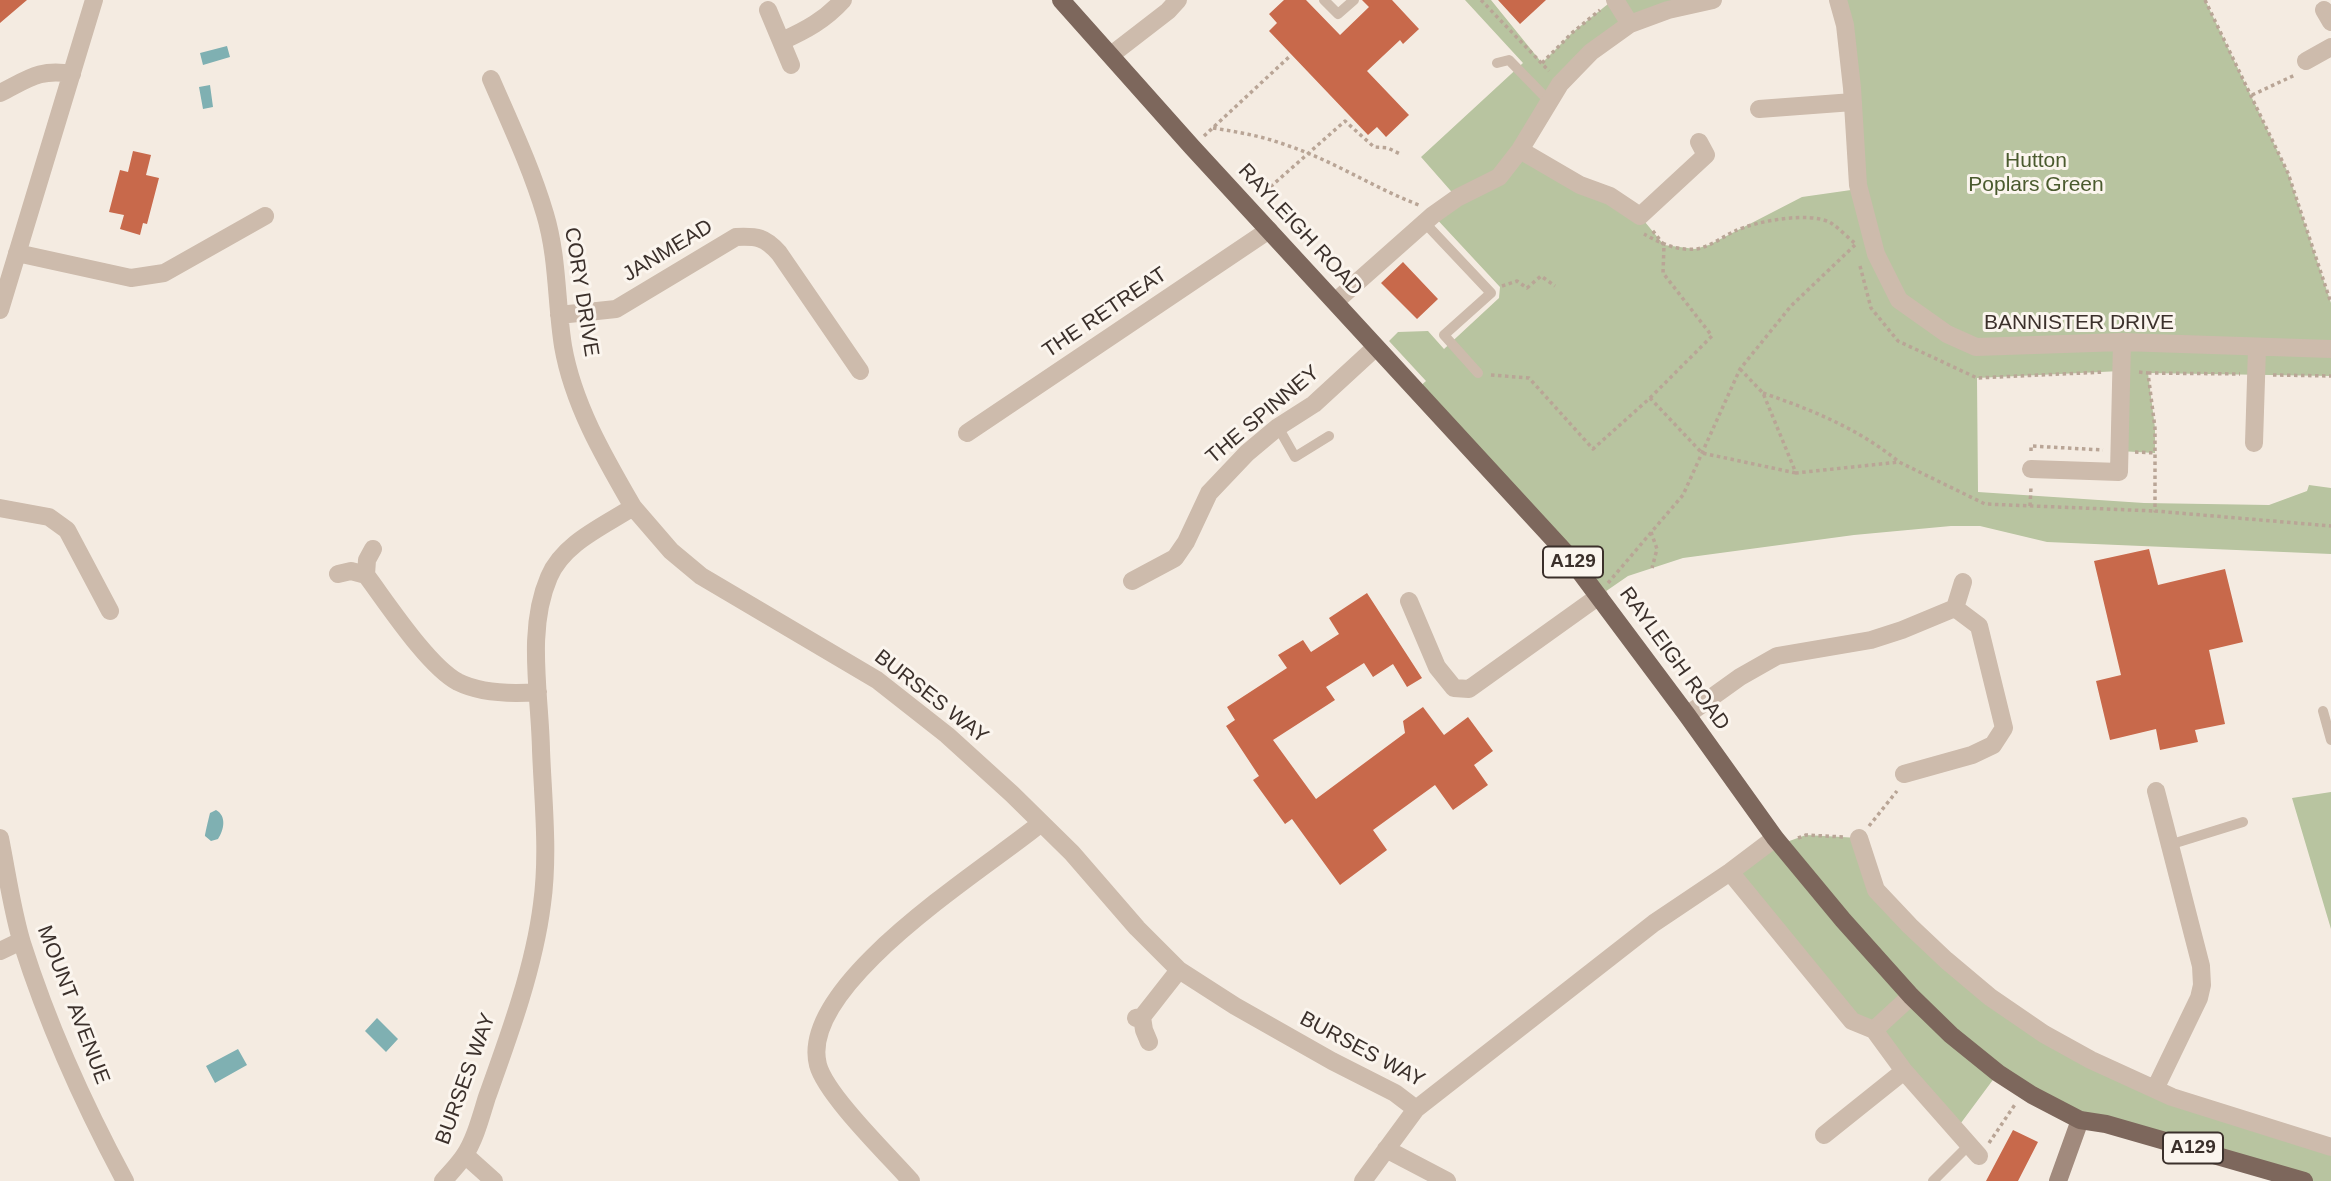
<!DOCTYPE html>
<html>
<head>
<meta charset="utf-8">
<style>
	body { margin:0 }
	canvas { display:block; background:#f4ebe1 }
</style>
</head>
<body>
<canvas width="2331" height="1181"></canvas>
<script>
const ctx = document.querySelector('canvas').getContext('2d');
ctx.lineJoin = 'round';
function fill(path, color) { ctx.fillStyle = color; ctx.fill(path, 'evenodd'); }
function strokePath(path, color, width, dash) { ctx.strokeStyle = color; ctx.lineWidth = width; ctx.lineCap = dash ? 'butt' : 'round'; ctx.setLineDash(dash || []); ctx.stroke(path); }
function drawText(font, color, halo, rows, align = 'center') {
  ctx.font = font + ' Arial,sans-serif'; ctx.lineWidth = 6; ctx.setLineDash([]); ctx.textBaseline = 'middle'; ctx.strokeStyle = halo; ctx.fillStyle = color; for (const [text, x, y, turn = 0] of rows) {
    ctx.save(); ctx.translate(x, y); ctx.rotate((+turn || 0) * Math.PI / 180); ctx.textAlign = isNaN(turn) ? turn : align; if (halo) ctx.strokeText(text, 0, 0); ctx.fillText(text, 0, 0); ctx.restore();
  }
}
const green = new Path2D(`
	M1465 0H1491L1542 63 1573 32 1613 0H1715L1668 10 1591 52 1520 150 1640 216 1664 245 1695 249 1709 245 1802 197 1851 190 1838 0H2205L2288 173 2331 303V376L2148 373 2155 428V453L2119 451 2121 371 1977 378 1978 492 2144 503 2269 505 2307 491 2309 485 2331 488V554L2047 542 1980 526H1951L1854 535 1683 558 1628 576 1599 596 1416 390 1426 381 1389 341 1398 332 1428 331 1444 349 1499 298 1500 287 1433 215 1457 198 1421 157 1523 63Z
	M2331 792V929L2292 798Z
	M1806 835 1859 838 1876 890 1946 960 2091 1060 2331 1147V1181H2304L2106 1124 1998 1073 1955 1131 1904 1071 1852 1021 1730 872 1781 844Z`);
const water = new Path2D(`
	M227 46 230 57 203 65 200 53Z
	M210 85 213 107 203 109 199 87Z
	M216 810C227 816 224 830 218 839L211 841 205 836C205 834 209 817 210 813Z
	M377 1018 398 1039 386 1052 365 1031Z
	M238 1049 247 1065 215 1083 206 1066Z`);
const building = new Path2D(`
	M0 0H27L0 23Z
	M1284 0H1306L1340 35 1369 7 1362 0H1392L1419 29 1403 44 1400 40 1367 71 1409 115 1386 137 1377 127 1368 135 1269 31 1277 23 1269 14Z
	M1498 0H1546L1520 24Z
	M133 151 151 155 146 175 159 178 147 224 143 223 140 235 120 229 124 215 109 212 120 170 128 172Z
	M1403 262 1438 299 1417 319 1381 283Z
	M2149 549 2158 585 2225 569 2243 642 2209 650 2225 724 2195 730 2198 742 2160 750 2156 729 2110 740 2096 681 2121 675 2094 561Z
	M1367 593 1422 678 1407 687 1393 664 1373 677 1364 663 1326 687 1335 700 1273 740 1316 799 1405 733 1403 721 1423 707 1444 735 1468 717 1493 751 1474 765 1488 785 1453 810 1435 785 1373 830 1387 850 1340 885 1292 819 1285 824 1253 780 1259 776 1226 726 1235 720 1227 707 1287 668 1278 655 1303 640 1311 652 1339 634 1329 618Z
	M2013 1130 2038 1142 2018 1181H1986Z`);
const path = new Path2D(`
	M1481 0 1549 71
	M2205 0 2288 173 2331 303
	M1542 63 1573 32 1600 10
	M2252 95 2295 75
	M1213 128C1238 132 1262 136 1286 145 1332 160 1374 188 1419 205
	M1204 136 1289 57
	M1260 196 1345 121 1374 147 1388 148 1402 155
	M1860 266 1871 308 1898 341 1977 378 2104 372
	M1502 286 1517 281 1527 288 1541 276 1555 286
	M1740 369 1763 393 1796 473 1899 462 1985 504 2155 511
	M2139 372 2148 373 2155 428V511L2331 526
	M2148 373 2240 374
	M1491 375 1529 378 1593 449 1650 398 1702 453 1796 473
	M2273 375 2331 376
	M1763 393C1812 410 1857 428 1898 461
	M1650 398 1712 336 1663 273 1664 245 1652 230
	M2031 451V446L2103 450
	M2135 452 2155 453
	M2030 506 2031 487
	M1651 532 1657 549 1652 568
	M1608 583 1683 495 1740 369 1791 306 1856 244C1848 238 1840 229 1831 223 1810 211 1756 221 1735 231 1722 237 1710 247 1696 249 1677 251 1660 243 1644 234
	M1869 826 1897 791
	M1798 838 1806 835 1843 837
	M1989 1143 2016 1103`);
const lane = new Path2D(`
	M1324 0 1338 14 1354 0
	M1497 63 1509 60 1549 101
	M1424 222 1491 293 1444 335 1478 373
	M1278 427 1295 457 1329 436
	M2323 711 2331 740
	M2169 845 2243 822
	M1933 1181 1969 1145`);
const street = new Path2D(`
	M1615 0 1630 24
	M1838 0 1845 25 1852 88 1858 185 1876 254 1899 300 1947 334 1976 347 2122 342 2331 349
	M768 10 791 65
	M2324 10 2331 22
	M782 41C806 30 825 20 843 0
	M1111 55 1168 11 1178 0
	M2306 61 2331 47
	M491 79C510 123 531 167 545 214 558 257 556 302 563 346 573 404 604 457 633 507
	M0 93C28 79 40 68 72 74
	M1759 109 1853 102
	M1520 150 1580 185 1610 196 1640 216 1706 155 1699 142
	M17 253 131 278 164 273 265 216
	M1336 301 1433 215 1457 198 1499 177 1520 150 1560 84 1591 52 1630 24 1668 10 1713 0
	M0 310 94 0
	M559 315 616 309 736 237C757 236 765 237 779 253L860 371
	M967 433 1269 230
	M2254 443 2257 348
	M2031 469 2119 472 2122 342
	M0 508 49 517 67 530 110 611
	M338 574 351 571 366 575C387 603 428 666 458 682 482 694 512 694 538 692
	M366 575 367 560 373 549
	M1132 581 1175 558 1186 542 1209 493 1247 453 1278 427 1314 404 1376 347
	M1409 601 1437 667 1454 688 1469 689 1599 596
	M1687 715 1740 677 1777 656 1871 640 1902 630 1955 608 1963 582
	M1904 774 1972 755 1993 745 2004 728 1979 626 1955 608
	M0 838C7 873 12 910 22 943 48 1025 84 1105 125 1181
	M1859 838 1876 890 1910 926 1946 960 1990 997 2044 1034 2091 1060 2172 1097 2331 1147
	M1730 872 1852 1021 1874 1030 1911 996
	M0 951 21 941
	M1142 1017 1144 1030 1149 1042
	M1136 1018 1142 1017 1179 970
	M1874 1030 1904 1071 1979 1156
	M2155 1089 2199 998 2202 985 2201 966 2156 791
	M1824 1135 1904 1071
	M1386 1149 1447 1181
	M465 1155 494 1181
	M443 1181C450 1173 458 1165 464 1156 475 1140 481 1116 487 1097 509 1036 534 968 542 904 549 854 543 801 541 750 540 694 526 630 549 577 563 543 604 526 633 507L671 551 701 576 877 680 947 735 1012 794 1072 853 1137 928 1179 970 1235 1006 1332 1061 1395 1093 1416 1109 1654 923 1730 872 1775 838
	M911 1181C889 1156 826 1095 818 1065 797 984 987 868 1041 823
	M1363 1181 1416 1109`);
const secondary = new Path2D(`
	M2058 1181 2080 1120`);
const primary = new Path2D(`
	M1061 0 1192 147 1566 553 1687 715 1775 838 1843 920 1911 996 1951 1035 1998 1073 2032 1095 2080 1120 2106 1124 2304 1181`);
const shields = [
	[1573,562,60],
	[2193,1148,60]
];
const shieldNames = [
	["A129",1573,562],
	["A129",2193,1148]
];
const parkNames = [
	["Hutton",2036,161],
	["Poplars Green",2036,185]
];
const streetNames = [
	["RAYLEIGH ROAD",1300,230,47],
	["JANMEAD",668,251,-31],
	["CORY DRIVE",581,292,81],
	["THE RETREAT",1105,313,-34],
	["BANNISTER DRIVE",2079,323],
	["THE SPINNEY",1263,415,-40],
	["RAYLEIGH ROAD",1674,659,54],
	["BURSES WAY",931,697,38],
	["MOUNT AVENUE",73,1005,69],
	["BURSES WAY",1362,1050,28],
	["BURSES WAY",466,1079,-70]
];
fill(green, '#b8c4a0');
fill(water, '#7fb0b2');
fill(building, '#c8694b');
strokePath(path, '#b9a596', 3.5, [3.5, 3.5]);
strokePath(lane, '#cdbbac', 10);
strokePath(street, '#cdbbac', 18);
strokePath(secondary, '#a18a7d', 18);
strokePath(primary, '#7d675c', 18);
for (const [x, y, w] of shields) { const box = new Path2D(); box.roundRect(x - w / 2, y - 15.5, w, 31, 5); ctx.fillStyle = '#fbf5ee'; ctx.fill(box); strokePath(box, '#3b302b', 2); }
drawText('bold 19px', '#3b302b', null, shieldNames);
drawText('21px', '#4a5a2e', '#fbf5ee', parkNames);
drawText('21px', '#3b302b', '#fbf5ee', streetNames);
</script>
</body>
</html>
